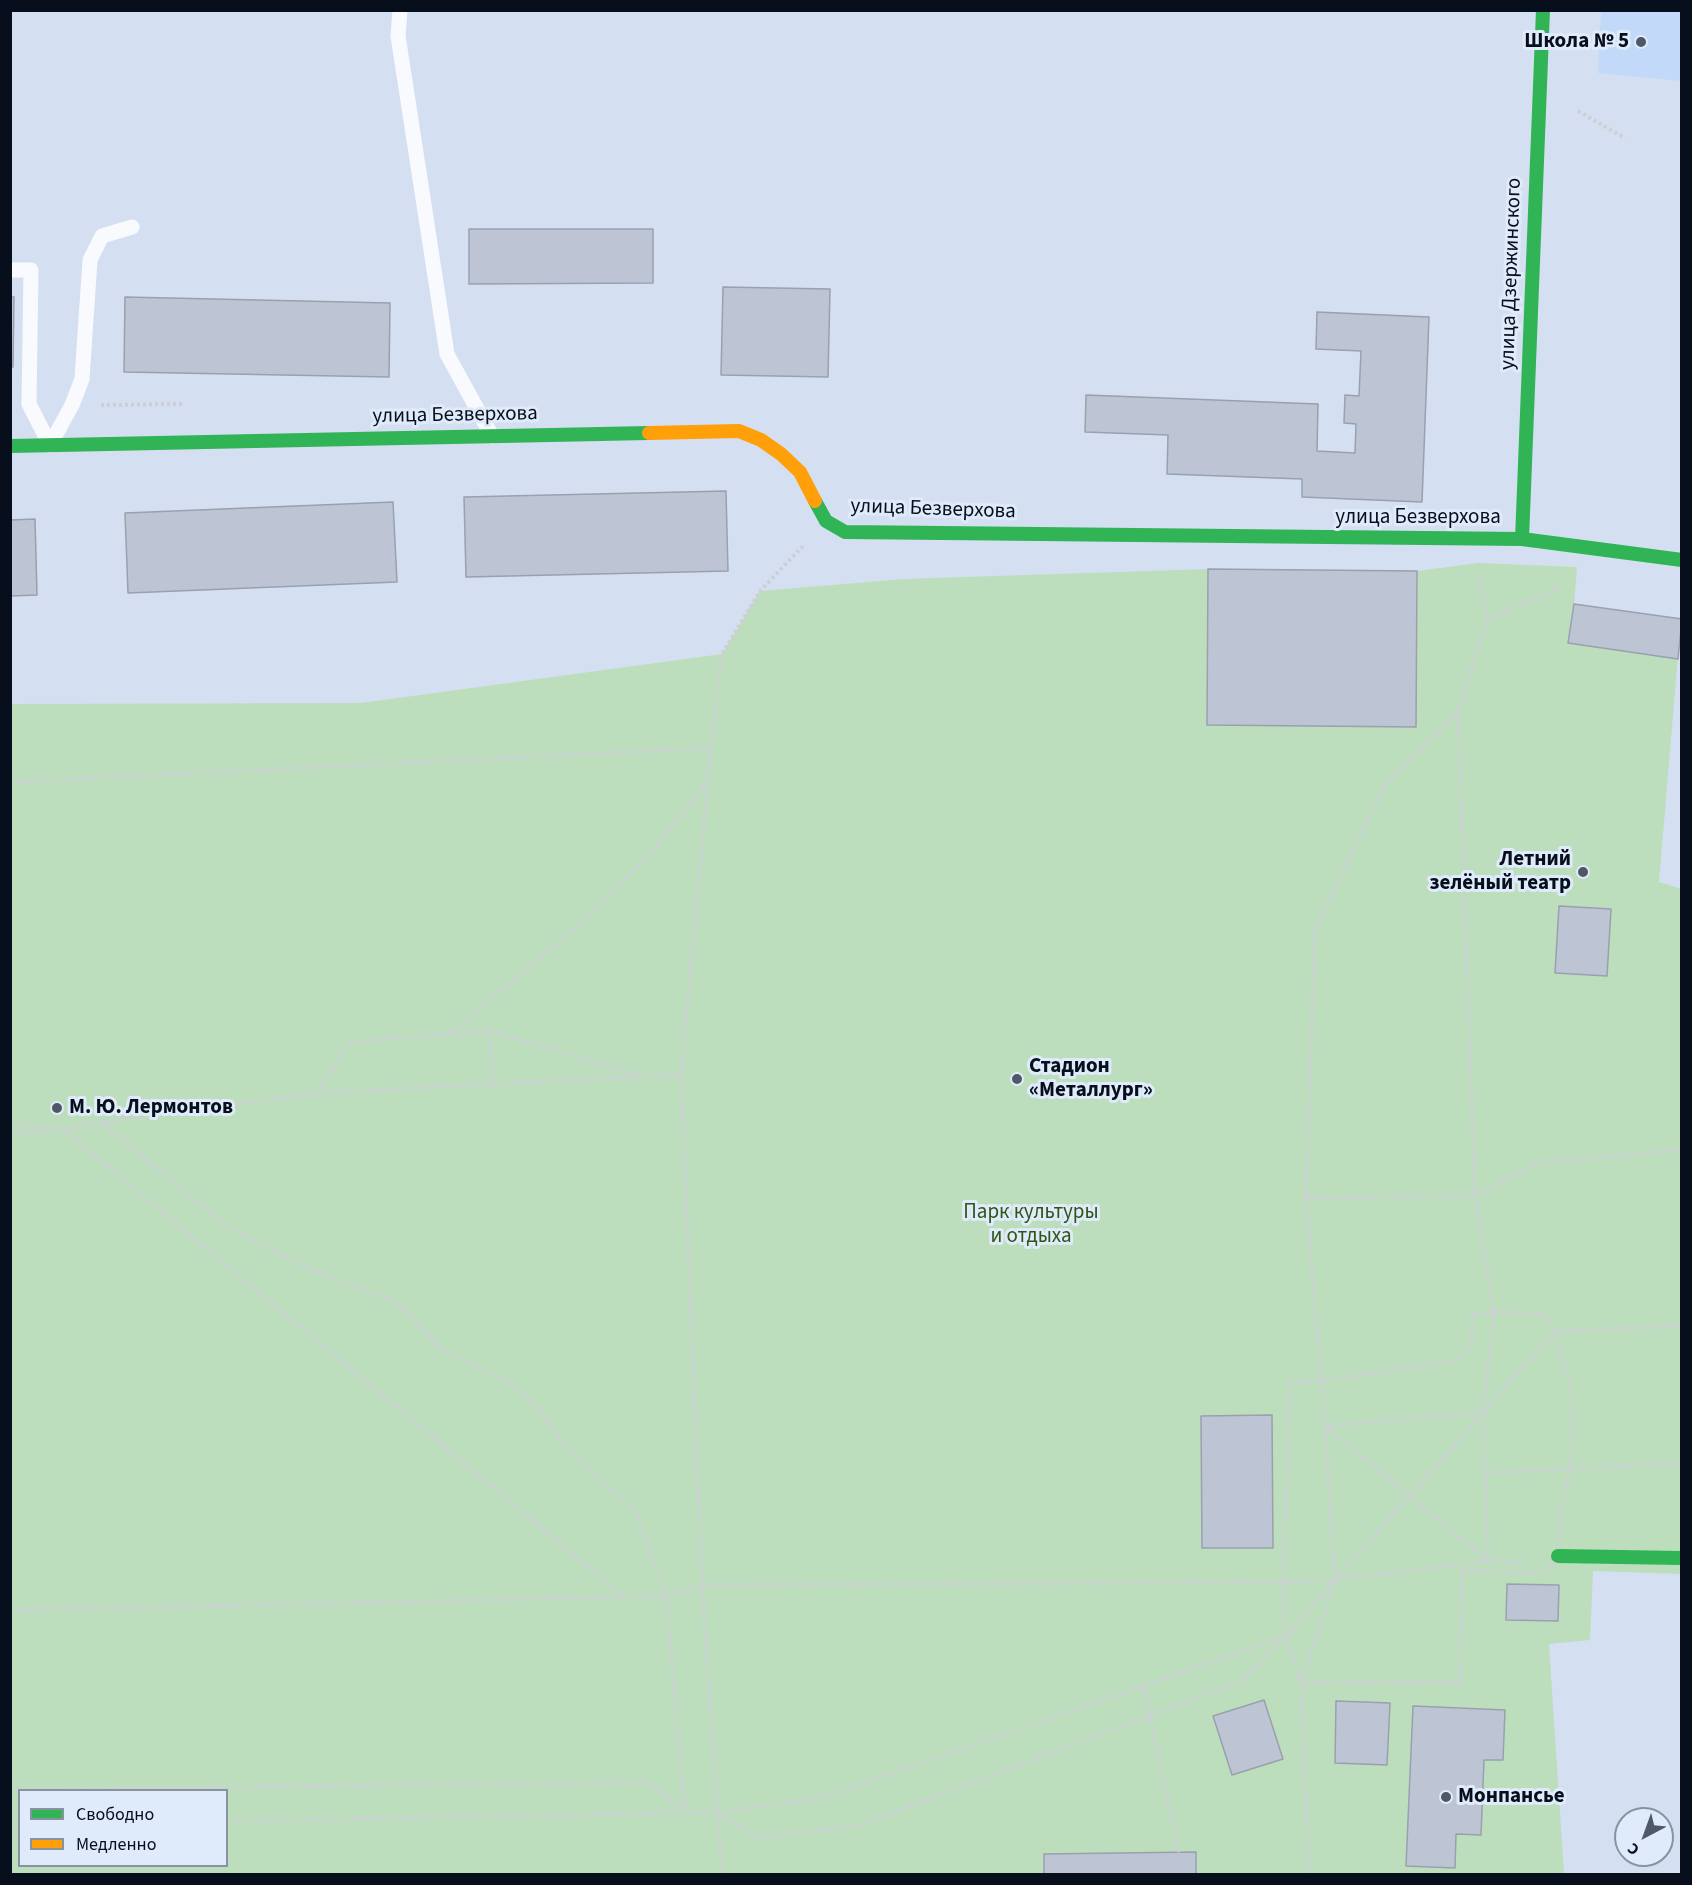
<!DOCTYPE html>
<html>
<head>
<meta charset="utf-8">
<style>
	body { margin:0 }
	#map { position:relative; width:1692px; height:1885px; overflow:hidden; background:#d4e0f1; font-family:"Source Sans 3",sans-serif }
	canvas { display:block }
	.frame { position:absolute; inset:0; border:12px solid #060f1b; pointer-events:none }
	.legend { position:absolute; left:18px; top:1789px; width:210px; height:78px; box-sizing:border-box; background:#dfebfa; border:2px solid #8893a1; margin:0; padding:8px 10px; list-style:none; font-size:18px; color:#060f1b }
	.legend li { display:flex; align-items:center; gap:12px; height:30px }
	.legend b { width:30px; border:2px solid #8893a1 }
	.north { position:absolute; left:1614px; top:1807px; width:60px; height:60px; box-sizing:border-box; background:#dfebfa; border:2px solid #8893a1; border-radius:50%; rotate:221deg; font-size:16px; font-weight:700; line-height:24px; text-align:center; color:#060f1b }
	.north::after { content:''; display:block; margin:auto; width:21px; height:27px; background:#4e5866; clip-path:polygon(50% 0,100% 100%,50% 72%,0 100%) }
</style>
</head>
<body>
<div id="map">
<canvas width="1692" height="1885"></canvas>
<div class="frame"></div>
<ul class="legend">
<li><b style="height:8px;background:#30b455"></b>Свободно</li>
<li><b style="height:8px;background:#ff9f0a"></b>Медленно</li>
</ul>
<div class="north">С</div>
</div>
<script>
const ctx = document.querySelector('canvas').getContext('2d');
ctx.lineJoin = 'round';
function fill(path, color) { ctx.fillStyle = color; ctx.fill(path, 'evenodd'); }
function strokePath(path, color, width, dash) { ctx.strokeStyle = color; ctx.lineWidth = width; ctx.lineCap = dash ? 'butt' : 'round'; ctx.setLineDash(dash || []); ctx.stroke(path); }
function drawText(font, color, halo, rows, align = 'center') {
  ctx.font = font + ' "Source Sans 3",sans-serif'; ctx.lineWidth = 6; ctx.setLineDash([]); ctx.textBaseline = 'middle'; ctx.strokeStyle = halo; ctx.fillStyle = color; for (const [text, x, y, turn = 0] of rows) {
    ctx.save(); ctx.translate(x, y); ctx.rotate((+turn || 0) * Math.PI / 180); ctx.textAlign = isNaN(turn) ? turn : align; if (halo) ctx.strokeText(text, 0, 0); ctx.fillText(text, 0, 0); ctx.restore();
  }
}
const built = new Path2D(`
	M1601 11H1681V81L1598 73Z`);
const green = new Path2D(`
	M1478 563 1577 567 1574 604 1681 619 1659 882 1682 889 1681 1574 1593 1571 1590 1640 1549 1644 1564 1874H11L10 704 361 703 722 654 760 591 904 579 1208 569 1417 571ZM20 1790H226V1866H20Z`);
const building = new Path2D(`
	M469 229H653V283L469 284Z
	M723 287 830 289 828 377 721 375Z
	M10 297H14L13 367H10Z
	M125 297 390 303 389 377 124 372Z
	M1317 312 1429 317 1422 502 1302 497V479L1167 474 1168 435 1085 432 1086 395 1318 404 1317 451 1355 453 1356 424 1344 423 1345 395 1359 396 1361 351 1316 349Z
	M726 491 728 571 466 577 464 497Z
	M393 502 397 582 128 593 125 513Z
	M35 519 37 595 10 596V520Z
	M1208 569 1417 571 1416 727 1207 725Z
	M1574 604 1682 619 1678 659 1568 643Z
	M1559 906 1611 909 1607 976 1555 973Z
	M1272 1415 1273 1548H1202L1201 1416Z
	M1507 1584 1559 1585 1558 1621 1506 1620Z
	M1264 1700 1283 1759 1232 1775 1213 1716Z
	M1336 1701 1390 1703 1387 1765 1335 1763Z
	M1413 1706 1505 1710 1503 1760H1484L1481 1835 1456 1834 1455 1868 1406 1866Z
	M1196 1852V1874H1044V1854Z`);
const path = new Path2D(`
	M1578 111 1625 138
	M101 405 184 404
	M1480 576 1487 619 1458 713 1475 1196 1494 1312 1483 1410
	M1487 619 1564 586
	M1458 713 1386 783 1315 928 1306 1198 1475 1196 1538 1163 1682 1150
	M10 782 711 748
	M490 1031 639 1075
	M449 1034 586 919 654 849 708 781
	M319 1093 348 1042 490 1031 493 1084
	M101 1122 229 1228 314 1271 398 1303 440 1349 509 1383 534 1403 562 1441 605 1485 634 1509 666 1596 685 1811
	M10 1123 64 1130 623 1596
	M64 1130 101 1122 319 1093 681 1074
	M10 1134 53 1131
	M1306 1198 1325 1426 1488 1561 1524 1564
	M1494 1312 1545 1314 1555 1331 1570 1387 1573 1426 1570 1469 1562 1502 1558 1556 1544 1574 1462 1570 1460 1682 1301 1683 1286 1636 1283 1582 1290 1382 1321 1381 1459 1360 1471 1347 1473 1314Z
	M1485 1473 1682 1463
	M10 1610 666 1596 702 1585 1283 1582 1335 1580 1488 1561 1483 1412 1325 1426 1335 1580 1301 1683 1309 1874
	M1143 1687 1179 1852
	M10 1790 647 1782 684 1810
	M717 1812 755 1838 858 1826 1244 1680 1286 1636 1555 1331 1682 1326
	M226 1821 717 1812 819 1799 1283 1637
	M10 1825H20
	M722 1874 702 1585 681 1074 711 748 722 654 760 591 803 546`);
const lane = new Path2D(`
	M400 10 398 36 447 354 492 436
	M10 270H31L29 404 50 445
	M50 445 72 405 82 379 90 260 102 236 132 227`);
const fast = new Path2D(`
	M10 446 649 433
	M815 501 826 521 845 532 1522 539 1682 560
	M1522 539 1543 10
	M1558 1556 1682 1558`);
const slow = new Path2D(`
	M649 433 739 431 761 440 781 454 800 472 815 501`);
const markers = [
	[1641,42,6,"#4e5866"],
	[1583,872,6,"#4e5866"],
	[1017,1079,6,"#4e5866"],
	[57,1108,6,"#4e5866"],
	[1446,1797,6,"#4e5866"]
];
const poiNames = [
	["Школа № 5",1629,42,"right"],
	["Летний",1571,860,"right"],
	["зелёный театр",1571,884,"right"],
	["Стадион",1029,1067],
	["«Металлург»",1029,1091],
	["М. Ю. Лермонтов",69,1108],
	["Монпансье",1458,1797]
];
const streetNames = [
	["улица Дзержинского",1512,274,-88],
	["улица Безверхова",455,416,-1],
	["улица Безверхова",933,510,2],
	["улица Безверхова",1418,518]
];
const parkNames = [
	["Парк культуры",1031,1213],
	["и отдыха",1031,1237]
];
fill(built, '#c2d9f9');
fill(green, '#bcdebc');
fill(building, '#bdc4d4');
strokePath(building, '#99a0ae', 1.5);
strokePath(path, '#ccd0d5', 4, [3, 3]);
strokePath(lane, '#f9fafd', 15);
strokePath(fast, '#30b455', 14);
strokePath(slow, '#ff9f0a', 14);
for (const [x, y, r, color] of markers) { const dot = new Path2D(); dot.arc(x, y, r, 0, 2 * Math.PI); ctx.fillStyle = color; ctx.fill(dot); strokePath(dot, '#dfebfa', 2); }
drawText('bold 21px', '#060f1b', '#dfebfa', poiNames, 'left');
drawText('21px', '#060f1b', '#dfebfa', streetNames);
drawText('21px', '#2d5612', '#dfebfa', parkNames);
</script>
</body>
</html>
